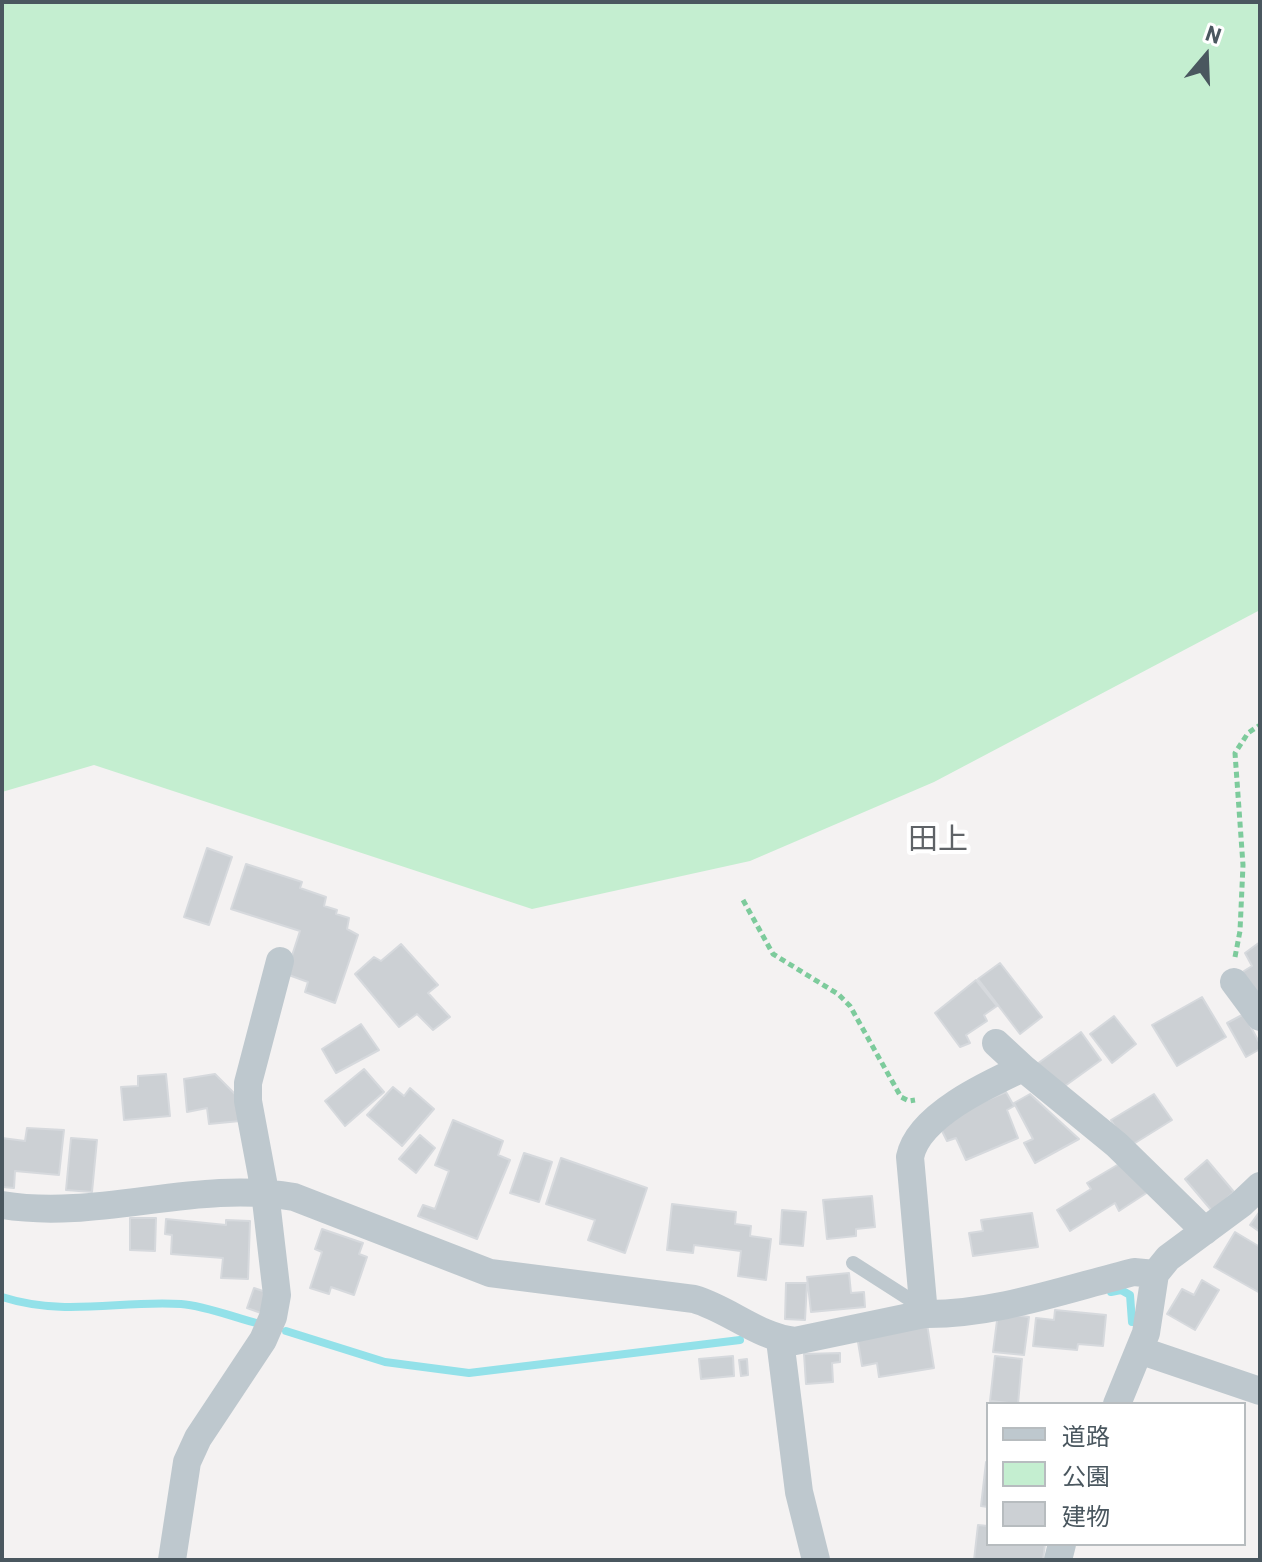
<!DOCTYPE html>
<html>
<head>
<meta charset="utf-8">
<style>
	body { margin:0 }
	#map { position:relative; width:1262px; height:1562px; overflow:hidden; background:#f4f2f2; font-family:Barlow,"Noto Sans JP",sans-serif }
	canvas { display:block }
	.frame { position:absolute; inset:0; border:4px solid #4a575f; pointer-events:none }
	.legend { position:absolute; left:986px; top:1402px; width:260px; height:144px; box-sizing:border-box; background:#fff; border:2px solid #b7bcbf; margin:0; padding:10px 14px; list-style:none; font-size:24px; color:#4a575f }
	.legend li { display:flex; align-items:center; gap:16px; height:40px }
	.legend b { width:40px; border:2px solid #b7bcbf }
	.north { position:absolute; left:1166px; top:16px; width:80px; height:80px; -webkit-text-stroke:6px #fff; paint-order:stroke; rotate:19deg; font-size:22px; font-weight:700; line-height:32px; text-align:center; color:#4a575f }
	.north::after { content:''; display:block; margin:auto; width:28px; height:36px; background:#4a575f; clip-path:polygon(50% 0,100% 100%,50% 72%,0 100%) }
</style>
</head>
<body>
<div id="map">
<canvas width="1262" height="1562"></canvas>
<div class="frame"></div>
<ul class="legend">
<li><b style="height:10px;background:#bec8ce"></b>道路</li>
<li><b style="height:22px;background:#c4eed0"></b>公園</li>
<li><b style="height:22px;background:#ccd0d4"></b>建物</li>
</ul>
<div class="north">N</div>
</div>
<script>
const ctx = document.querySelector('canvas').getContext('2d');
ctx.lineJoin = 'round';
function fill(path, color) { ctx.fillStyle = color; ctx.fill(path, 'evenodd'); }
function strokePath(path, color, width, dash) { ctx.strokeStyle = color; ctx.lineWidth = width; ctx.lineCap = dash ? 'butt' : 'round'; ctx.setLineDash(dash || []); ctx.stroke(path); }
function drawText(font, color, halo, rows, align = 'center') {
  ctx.font = font + ' Barlow,"Noto Sans JP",sans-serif'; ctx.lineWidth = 8; ctx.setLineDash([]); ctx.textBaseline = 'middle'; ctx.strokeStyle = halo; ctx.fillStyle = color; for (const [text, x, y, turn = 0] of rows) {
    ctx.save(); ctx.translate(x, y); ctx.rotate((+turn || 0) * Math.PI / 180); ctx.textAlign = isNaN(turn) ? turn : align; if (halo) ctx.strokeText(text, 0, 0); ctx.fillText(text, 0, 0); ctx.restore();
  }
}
const green = new Path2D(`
	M2 2H1260V610L934 782 750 861 532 909 94 765 2 792Z`);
const stream = new Path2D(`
	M1111 1292 1121 1290 1130 1295 1132 1322
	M2 1297C65 1317 119 1300 181 1304 207 1306 235 1318 260 1324
	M286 1331 385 1362 469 1373 740 1340`);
const building = new Path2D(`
	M207 848 232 857 209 925 184 917Z
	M246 864 302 882 300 888 326 897 324 906 337 910 336 914 349 918 347 929 358 935 335 1003 305 992 308 982 286 974 300 931 231 909Z
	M1260 942V1013L1236 976 1252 966 1245 953Z
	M401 944 438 985 428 993 450 1017 433 1030 417 1014 399 1027 355 974 374 957 381 961Z
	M1000 963 1042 1017 1020 1034 978 979Z
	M976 980 997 1006 984 1015 987 1021 966 1035 970 1043 960 1047 935 1013Z
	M1202 997 1226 1037 1177 1066 1152 1025Z
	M1244 1014 1260 1044V1049L1246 1057 1227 1023Z
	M1114 1016 1136 1044 1112 1063 1090 1034Z
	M361 1024 379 1050 336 1073 322 1049Z
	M1081 1032 1101 1060 1058 1091 1037 1064Z
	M364 1069 384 1092 345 1126 325 1101Z
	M166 1074 170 1116 124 1120 121 1087 138 1086V1076Z
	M215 1074 236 1095 240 1121 209 1124 207 1108 187 1112 184 1079Z
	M393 1087 404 1096 410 1088 434 1109 402 1146 367 1115Z
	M1006 1092 1014 1106 1007 1110 1018 1138 966 1160 956 1138 947 1141 940 1127 958 1112Z
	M1030 1094 1079 1139 1035 1163 1024 1143 1033 1139 1014 1103Z
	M1154 1094 1172 1120 1127 1148 1111 1120Z
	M453 1120 503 1141 498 1155 510 1160 477 1239 418 1216 423 1205 435 1209 449 1171 435 1165Z
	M27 1128 64 1130 59 1175 15 1171 14 1188 2 1187V1138L25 1141Z
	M420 1135 435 1148 416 1173 399 1159Z
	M71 1138 97 1140 92 1192 66 1190Z
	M524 1153 552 1162 539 1202 510 1193Z
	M561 1158 647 1188 625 1253 588 1240 595 1220 546 1204Z
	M1207 1160 1234 1192 1212 1211 1185 1179Z
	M1124 1161 1148 1192 1119 1211 1115 1203 1070 1231 1057 1210 1091 1189 1087 1183Z
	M872 1196 875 1227 856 1229V1236L827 1239 823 1200Z
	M672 1204 736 1212 735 1224 751 1226 750 1236 771 1239 766 1280 738 1276 741 1251 694 1245 693 1253 667 1250Z
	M782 1210 806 1212 803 1246 780 1244Z
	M1260 1211V1232L1250 1225Z
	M1032 1213 1038 1247 973 1256 969 1233 983 1231 981 1220Z
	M130 1218H156L155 1251 130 1250Z
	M166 1219 226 1225V1220L250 1221 248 1279 221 1278 223 1258 171 1254 172 1235 165 1234Z
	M322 1229 363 1243 359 1254 367 1257 354 1295 331 1287 329 1294 310 1288 322 1252 315 1249Z
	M1235 1232 1260 1247V1293L1214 1267Z
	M849 1273 851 1293 864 1292 865 1307 811 1312 807 1277Z
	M1202 1280 1219 1290 1195 1330 1167 1314 1182 1289 1194 1295Z
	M786 1283H807L805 1320 785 1319Z
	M254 1288 269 1293 261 1313 247 1308Z
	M1055 1310 1106 1315 1103 1346 1078 1344 1077 1350 1033 1346 1036 1318 1054 1320Z
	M998 1313 1029 1317 1024 1355 993 1352Z
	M927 1324 934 1368 879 1377 877 1363 862 1366 857 1336Z
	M840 1353V1362L832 1363 833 1382 806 1384 804 1354Z
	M733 1356 734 1376 701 1379 699 1359Z
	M995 1356 1022 1359 1018 1404 990 1401Z
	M747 1359 748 1375 741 1376 739 1360Z
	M986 1462H988V1507L981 1506Z
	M978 1525 988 1526V1544H1045L1043 1560H974Z`);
const path = new Path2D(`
	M743 900 773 954 838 994 850 1006 901 1097 909 1101 915 1100
	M1235 957 1240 931 1243 865 1235 753 1248 733 1260 725`);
const service = new Path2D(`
	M853 1263 917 1304 922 1311`);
const minor = new Path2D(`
	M1234 982 1260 1017
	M996 1043 1023 1068
	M2 1205C99 1221 197 1179 294 1197L490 1273 694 1299C729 1309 758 1337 795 1341L924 1314C995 1315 1066 1289 1134 1272L1155 1274
	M924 1314 910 1157C918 1116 988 1084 1023 1068L1117 1145 1205 1231
	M780 1340 799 1492 816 1560
	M1139 1350 1260 1391
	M1117 1404 1146 1333 1155 1274 1168 1258 1241 1204 1260 1186
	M172 1560 187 1462 198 1438 263 1340 273 1317 277 1295 265 1192 248 1101V1083L280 961
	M1058 1560 1062 1544`);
const neighbourhoodNames = [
	["田上",938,839]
];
fill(green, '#c4eed0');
strokePath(stream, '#93e1e9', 8);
fill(building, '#ccd0d4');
strokePath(building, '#d6d9dd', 2);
strokePath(path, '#7dcb9c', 5, [6, 4]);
strokePath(service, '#bec8ce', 14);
strokePath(minor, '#bec8ce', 28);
drawText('30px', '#5f6367', '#fff', neighbourhoodNames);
</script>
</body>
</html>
